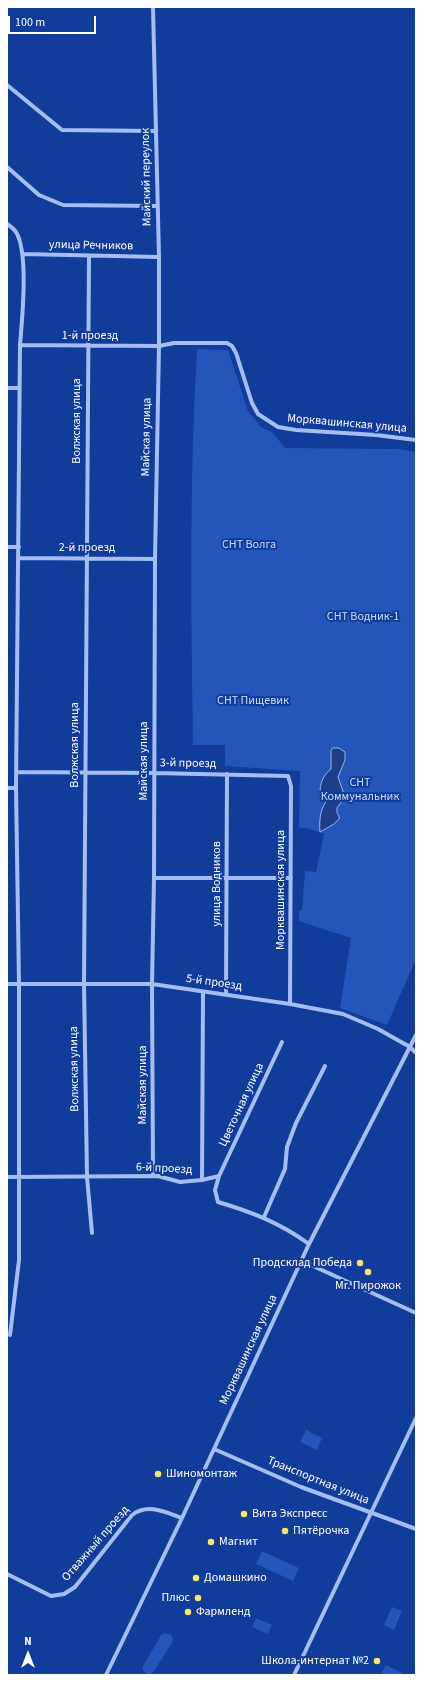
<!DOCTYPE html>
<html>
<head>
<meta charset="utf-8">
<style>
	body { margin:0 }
	#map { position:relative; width:423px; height:1682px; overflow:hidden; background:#113c99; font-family:"Source Sans 3",sans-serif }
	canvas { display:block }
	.frame { position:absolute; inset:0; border:8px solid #fff; pointer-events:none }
	.north { position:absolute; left:8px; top:1634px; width:40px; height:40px; -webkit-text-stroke:3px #113c99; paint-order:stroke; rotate:0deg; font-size:11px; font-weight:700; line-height:16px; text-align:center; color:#fff }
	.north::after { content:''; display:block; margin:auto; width:14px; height:18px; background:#fff; clip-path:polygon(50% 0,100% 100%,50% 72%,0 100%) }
	.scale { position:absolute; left:8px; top:16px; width:88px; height:18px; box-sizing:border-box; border:2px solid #fff; border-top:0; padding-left:5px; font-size:12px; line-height:14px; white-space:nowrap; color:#fff; -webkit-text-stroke:3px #113c99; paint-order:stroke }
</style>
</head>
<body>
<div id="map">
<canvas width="423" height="1682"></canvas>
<div class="frame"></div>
<div class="north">N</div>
<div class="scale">100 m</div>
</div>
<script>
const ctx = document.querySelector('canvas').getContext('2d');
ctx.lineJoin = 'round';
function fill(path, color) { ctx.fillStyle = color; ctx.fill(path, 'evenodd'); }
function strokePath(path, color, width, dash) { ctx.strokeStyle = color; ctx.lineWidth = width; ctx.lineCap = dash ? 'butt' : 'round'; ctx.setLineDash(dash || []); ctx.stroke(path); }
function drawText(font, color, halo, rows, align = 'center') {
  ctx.font = font + ' "Source Sans 3",sans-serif'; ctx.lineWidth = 4; ctx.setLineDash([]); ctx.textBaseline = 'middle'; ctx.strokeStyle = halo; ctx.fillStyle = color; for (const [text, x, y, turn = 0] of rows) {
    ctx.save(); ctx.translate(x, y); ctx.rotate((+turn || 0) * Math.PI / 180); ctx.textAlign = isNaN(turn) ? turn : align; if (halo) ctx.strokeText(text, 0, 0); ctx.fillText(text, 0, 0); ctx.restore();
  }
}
const green = new Path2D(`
	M197 349 228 350 248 411 261 427 273 433 285 448 401 449 416 452V959L387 1025 340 1008 351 938 299 921V911L302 910 305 871 316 872 324 834 307 828H299L300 771 225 766V745H193C191 613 189 481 197 349Z
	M306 1430 322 1438 317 1450 300 1442Z
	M262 1551 299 1568 293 1581 256 1564Z
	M392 1607 402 1611 394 1630 384 1625Z
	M256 1618 272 1625 268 1634 252 1627Z
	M165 1633 171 1635 173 1638 172 1643 154 1671 151 1674H147L143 1670V1666L161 1635Z
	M386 1665 406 1675H380Z`);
const water = new Path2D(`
	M333 748H339L345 752V760L338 777 345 797 337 808V813L339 816V819L334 824 320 832C319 821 320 806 329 799V794L320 790C321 780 324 775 331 769V751Z`);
const minor = new Path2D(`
	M7 85 62 130 156 131
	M7 167 39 195 63 205 157 206
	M7 224C10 226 14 229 16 232 29 253 22 320 20 345L16 788 19 984V1260L10 1335
	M23 254 159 257
	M89 256 84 983 87 1177 92 1233
	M20 345 159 346 174 343H227L232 346 236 353 252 403 258 414 278 427 296 430 376 435 416 440
	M7 388H19
	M7 547H19
	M19 558 155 559
	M17 772 154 773 288 776 291 786 290 1004
	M7 788H16
	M154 878H291
	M7 984H152L290 1004 343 1014 378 1029 410 1047 416 1053
	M226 994 227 774
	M282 1042 219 1176 215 1190 218 1202C252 1212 280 1223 309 1244
	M153 1176 152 984 154 878 155 559 159 346V257L153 7
	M7 1177 158 1176 180 1182 202 1180 219 1176
	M202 1180 203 992
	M264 1217 285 1169 287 1147 296 1123 325 1066
	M302 1261 416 1313
	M214 1449 301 1487 416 1529
	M7 1574 51 1596 64 1594 75 1587 132 1515C148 1503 165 1512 182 1518
	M106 1675 182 1518 309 1244 416 1035
	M294 1675 416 1418`);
const markers = [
	[360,1263,4,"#ffe566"],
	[368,1272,4,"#ffe566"],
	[158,1474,4,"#ffe566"],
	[244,1514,4,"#ffe566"],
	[285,1531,4,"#ffe566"],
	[211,1542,4,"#ffe566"],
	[196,1578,4,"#ffe566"],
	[198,1598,4,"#ffe566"],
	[188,1612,4,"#ffe566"],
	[377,1661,4,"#ffe566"]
];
const streetNames = [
	["Майский переулок",147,177,-91],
	["улица Речников",91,246,1],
	["1-й проезд",90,336],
	["Волжская улица",77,421,-90],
	["Морквашинская улица",347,424,5],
	["Майская улица",147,437,-89],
	["2-й проезд",87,548],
	["Волжская улица",75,745,-90],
	["Майская улица",144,761,-90],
	["3-й проезд",188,764,1],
	["улица Водников",217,884,-90],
	["Морквашинская улица",281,890,-90],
	["5-й проезд",214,983,8],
	["Волжская улица",75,1069,-91],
	["Майская улица",143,1085,-90],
	["Цветочная улица",242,1105,-65],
	["6-й проезд",164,1169,3],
	["Морквашинская улица",249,1350,-65],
	["Транспортная улица",318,1481,22],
	["Отважный проезд",96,1544,-49]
];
const parkNames = [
	["СНТ Волга",249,545],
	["СНТ Водник-1",363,617],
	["СНТ Пищевик",253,701],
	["СНТ",360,783],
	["Коммунальник",360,797]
];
const poiNames = [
	["Продсклад Победа",352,1263,"right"],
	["Mr. Пирожок",368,1286,"center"],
	["Шиномонтаж",166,1474],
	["Вита Экспресс",252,1514],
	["Пятёрочка",293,1531],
	["Магнит",219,1542],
	["Домашкино",204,1578],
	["Плюс",190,1598,"right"],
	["Фармленд",196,1612],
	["Школа-интернат №2",369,1661,"right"]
];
fill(green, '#2455b8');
fill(water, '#1e3e85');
strokePath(water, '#95b7f7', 1);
strokePath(minor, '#a4bef4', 4);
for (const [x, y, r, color] of markers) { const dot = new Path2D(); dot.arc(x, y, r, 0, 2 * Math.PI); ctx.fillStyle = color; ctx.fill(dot); strokePath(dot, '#113c99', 1.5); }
drawText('12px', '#fff', '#113c99', streetNames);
drawText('12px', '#ccdcfe', '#113c99', parkNames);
drawText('12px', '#fff', '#113c99', poiNames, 'left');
</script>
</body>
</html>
